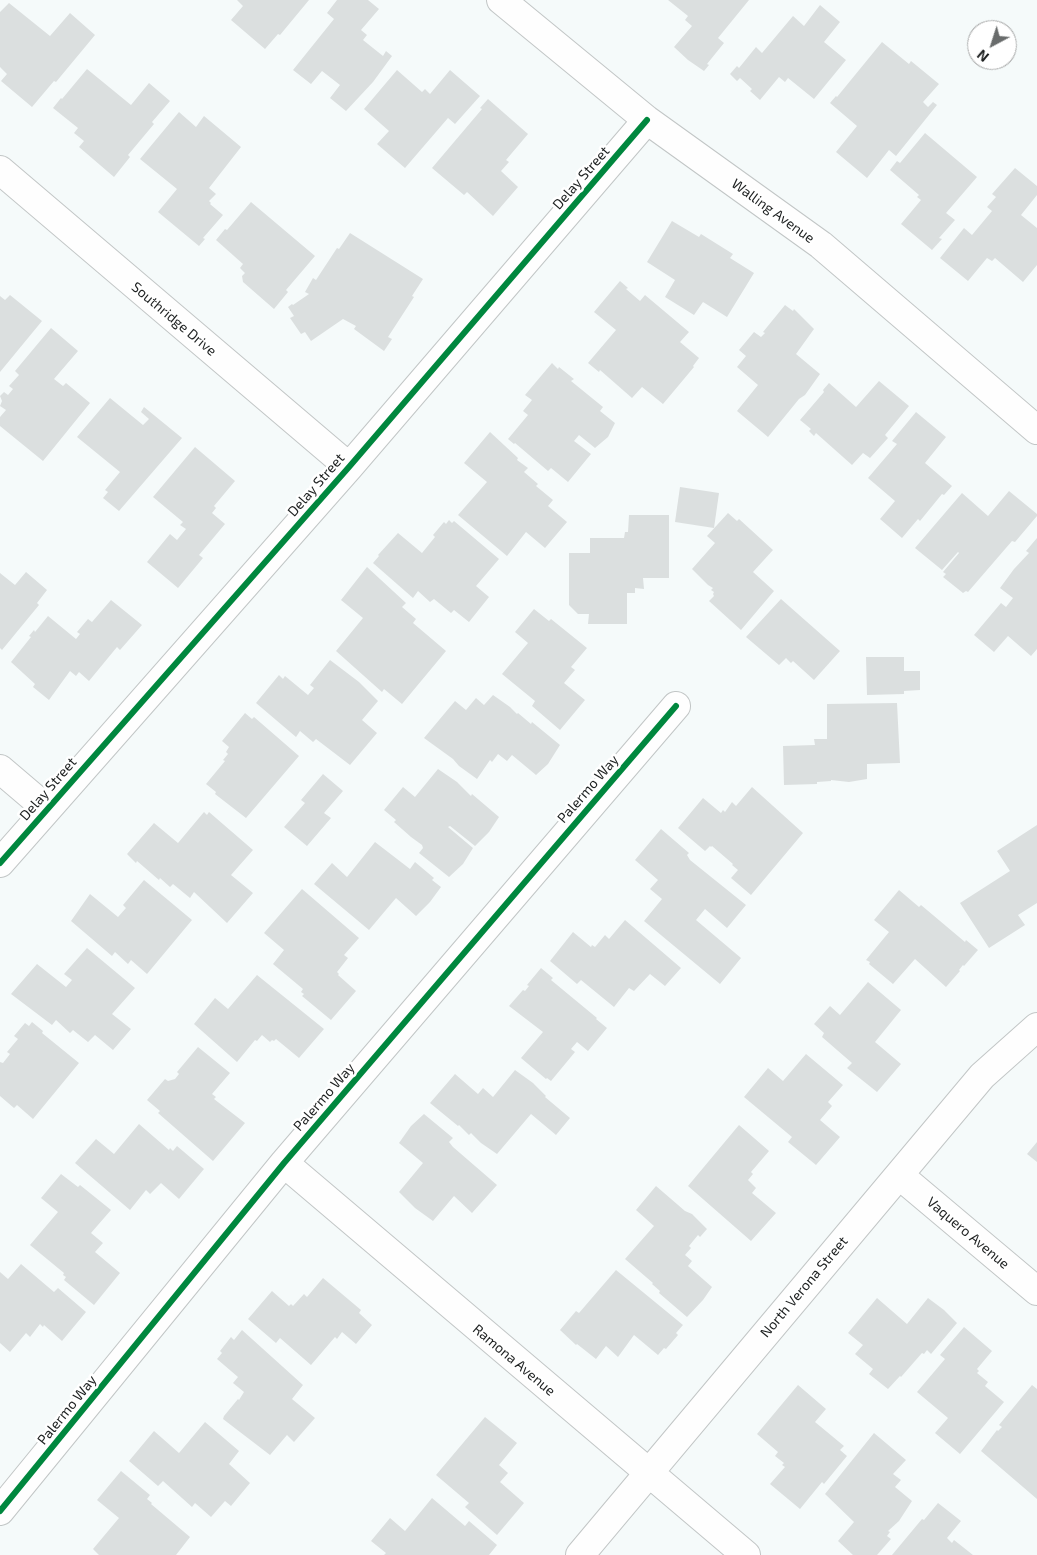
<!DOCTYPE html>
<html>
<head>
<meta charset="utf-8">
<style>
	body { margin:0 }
	#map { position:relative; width:1037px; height:1555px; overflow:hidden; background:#f5fafa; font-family:"Exo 2",sans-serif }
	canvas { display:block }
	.north { position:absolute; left:967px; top:20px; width:50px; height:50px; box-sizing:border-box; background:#fff; border:1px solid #a5a6a6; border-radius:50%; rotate:220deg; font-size:14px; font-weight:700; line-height:20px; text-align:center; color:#1d2020 }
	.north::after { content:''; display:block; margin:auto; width:18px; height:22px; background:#696c6c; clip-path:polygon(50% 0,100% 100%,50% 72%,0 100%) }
</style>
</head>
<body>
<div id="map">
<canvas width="1037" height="1555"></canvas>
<div class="north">N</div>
</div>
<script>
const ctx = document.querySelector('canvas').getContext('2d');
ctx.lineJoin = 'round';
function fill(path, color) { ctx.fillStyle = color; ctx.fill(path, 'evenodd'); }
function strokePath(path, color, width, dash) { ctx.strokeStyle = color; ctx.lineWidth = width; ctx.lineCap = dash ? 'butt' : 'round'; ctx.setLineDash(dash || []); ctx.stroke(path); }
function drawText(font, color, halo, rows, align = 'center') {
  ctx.font = font + ' "Exo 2",sans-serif'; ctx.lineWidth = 5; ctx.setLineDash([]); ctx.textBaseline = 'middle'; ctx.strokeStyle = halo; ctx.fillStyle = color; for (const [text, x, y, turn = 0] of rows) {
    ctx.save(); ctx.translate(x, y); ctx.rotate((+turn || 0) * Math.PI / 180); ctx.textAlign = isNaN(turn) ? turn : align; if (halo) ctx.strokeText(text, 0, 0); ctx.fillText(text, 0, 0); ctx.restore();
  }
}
const building = new Path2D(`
	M237 0H309L280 35 278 34 265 49 231 20 243 6Z
	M337 0H368L379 9 361 30 367 35 363 40 383 56 386 51 392 56 373 82 346 111 330 98 340 85 322 71 311 84 293 70 334 19 327 13Z
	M668 0H749L718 38 724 43 707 64 709 65 704 71 688 60 674 47 692 26 685 20 688 16Z
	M9 3 50 36 70 13 95 35 56 82 54 81 32 107 1 81 7 74 0 67V12Z
	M820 5 840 22 824 42 846 60 814 99 788 78 785 82 779 77 760 100 750 91 752 89 740 78 737 81 730 74 737 66 739 68 756 47 762 53 793 16 804 26Z
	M882 42 909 64 911 61 939 84 923 102 928 107 933 102 937 105 896 156 889 150 867 178 836 152 857 126 830 103 836 96 837 97Z
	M87 69 131 105 149 83 170 101 152 122 154 124 128 155 130 157 114 177 79 147 84 141 74 133 78 128 53 108 61 98 62 99Z
	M397 70 422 92 425 89 430 94 450 70 480 96 455 124 448 118 405 168 377 144 389 131 364 109Z
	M488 99 528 134 506 160 509 162 501 171 518 187 493 216 467 192 464 195 432 168 482 109 480 108Z
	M179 112 196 127 204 116 241 147 209 188 216 194 209 201 211 203 210 204 223 215 203 238 205 239 199 246 158 212 177 189 140 159Z
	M925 133 977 177 946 213 955 220 939 238 942 239 932 250 901 224 921 200 917 197 919 195 890 170 897 161 900 163Z
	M1015 168 1037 186V195L1021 215 1037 228V265L1023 282 995 258 992 261 987 258 968 281 940 258 964 228 972 235 992 211 987 207 996 197 992 194Z
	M251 202 315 256 286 290 288 292 274 309 243 282 242 276 245 273 240 268 243 264 216 240 225 229 227 230Z
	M672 221 699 237 701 234 733 254 730 258 754 273 727 317 703 302 694 315 665 297 675 280 647 262Z
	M350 233 423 279 412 296 414 297 388 337 392 339 384 351 354 329 356 326 343 319 311 341 305 332 301 334 290 318 294 316 288 307 292 304 293 305 309 294 305 292 313 278 316 280 337 248 339 249Z
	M620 281 628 288 626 289 640 301 645 295 689 332 680 342 699 358 693 366 694 367 663 404 642 387 632 398 600 370 599 372 588 363 616 330 594 312Z
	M10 295 42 321 0 372V296L5 300Z
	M785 305 793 311 794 309 814 329 796 354 820 374 805 395 799 399 768 437 737 411 758 385 737 367 746 356 739 350 754 332 761 337 765 333 763 332Z
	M51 328 78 351 54 379 63 386 66 383 90 403 43 461 0 426V417L6 410 0 406 2 401 0 396 4 392 8 395 13 389 9 386 19 375 15 371Z
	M552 363 558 369 559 367 574 379 571 381 603 407 600 411 615 423 608 437 595 448 579 435 574 441 591 454 568 482 551 468 548 471 515 443 514 444 508 439 528 415 523 411 532 400 525 395Z
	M879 381 909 406 885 435 888 438 870 458 863 453 852 465 816 433 814 436 809 431 811 429 800 420 824 392 823 390 829 383 856 407Z
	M110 398 143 425 149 419 141 412 144 407 182 438 119 511 103 498 108 492 105 490 120 472 77 437Z
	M916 412 946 437 925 463 952 486 944 495 942 494 920 521 918 519 902 538 880 519 895 501 868 478 897 444 892 441Z
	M490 432 518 458 517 460 528 468 524 472 538 484 536 486 553 500 548 506 567 522 545 548 526 532 507 556 458 515 487 482 464 463Z
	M195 447 235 481 214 506 216 508 212 513 225 524 199 555 203 558 178 588 147 562 170 534 177 540 186 529 180 525 183 522 153 497Z
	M680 487 719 493 714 528 675 522Z
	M1009 491 1037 514V516L1015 542 1012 541 968 592 966 591 963 593 943 577 946 574 943 572 959 553 958 552 942 570 915 548 962 493 988 516Z
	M728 513 737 521 739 519 773 550 753 572 774 591 741 630 709 601 714 596 713 594 714 592 711 590 713 588 708 585 692 569 715 543 707 536Z
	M629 515H669V578H643L644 589 635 588V593H627V624H588L589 614H578L569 605V553H590V538H624L625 532H628Z
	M449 520 452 523 454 521 499 559 476 586 489 597 469 622 454 610 451 613 434 599 430 602 418 591 413 598 373 563 379 556 378 555 398 533 422 553 435 537 433 535 444 522 446 524Z
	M1037 538V649L1031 656 1008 636 994 652 974 635 1001 603 1006 607 1013 598 1000 588 1014 569 1029 553 1026 551Z
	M367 567 406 603 402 607 416 619 413 623 446 651 402 704 384 689 382 692 336 651 363 618 341 600Z
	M26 572 47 590 37 603 39 605 2 650 0 648V573L15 585Z
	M781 599 840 651 814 680 793 661 791 663 786 658 779 665 746 637Z
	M111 600 142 625 120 650 117 647 89 681 79 672 76 676 70 671 49 700 33 687 35 684 11 662 31 637 29 636 34 630 35 632 48 616 76 639 80 634 77 632 88 619 92 622Z
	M534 609 549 621 551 619 587 648 571 667 575 670 564 683 585 700 560 730 532 706 535 701 502 674 528 643 515 632Z
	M866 657H904V671H920V690L904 691V694L867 695Z
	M330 660 359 682 378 701 362 720 377 733 350 765 316 739 313 742 300 731 296 737 256 703 279 675 283 679 285 676 308 695 314 688 310 685Z
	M493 695 510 707 517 714 518 713 531 724 532 722 560 745 548 764 536 775 512 755 507 761 498 754 492 762 490 760 477 779 459 766 453 759 424 738 455 701 466 710 476 698 484 705Z
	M897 703 900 763 867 764V779L849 782 831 780V781L817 782V784L784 785 783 746 815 745 814 739H827V704Z
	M245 713 252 719 254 717 299 756 246 818 215 794 216 792 206 784 225 761 223 760 228 754 226 752 229 747 222 741Z
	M438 769 457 782 471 796 472 794 499 817 489 832 475 846 450 826 448 827 473 848 463 864 449 877 419 853 423 848 422 845 411 837 394 822 396 820 384 810 403 787 415 797Z
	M323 774 343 791 324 813 331 818 307 846 284 827 305 803 301 800Z
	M752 787 803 833 751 895 731 878 738 870 732 865 733 864 712 846 711 847 710 846 705 851 678 828 703 798 721 813 723 810 725 812 732 802 736 806Z
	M204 812 207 815 209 812 253 850 231 875 253 893 227 923 194 892 190 898 173 884 170 887 160 878 159 880 137 861 136 863 127 854 154 823 178 843Z
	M1037 825V903L1018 915 1025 925 989 948 960 903 1010 871 997 851Z
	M661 829 689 853 687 855 690 860 746 905 727 928 705 909 696 920 741 958 720 984 644 921 662 899 650 889 658 880 635 860Z
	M375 842 410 869 415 862 434 878 432 880 441 887 430 902 416 916 396 898 369 930 314 884 332 863 347 877Z
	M144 880 192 920 147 974 131 960 128 964 115 952 112 956 71 921 90 894 118 917 126 908 123 905Z
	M302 889 359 938 344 955 348 958 337 972 339 974 338 975 356 991 331 1020 302 996 304 994 301 992 303 989 273 964 284 950 264 933Z
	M899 890 919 907 921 905 965 942 966 940 978 950 964 966 963 965 959 970 960 971 946 987 915 959 893 984 869 964 870 962 866 960 889 932 874 920Z
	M625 920 681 968 665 986 650 974 634 991 629 988 614 1007 581 980 577 984 550 961 573 932 591 947 592 945 595 947 605 935 609 939Z
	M87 948 135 988 112 1014 131 1029 113 1050 95 1035 88 1042 73 1030 70 1033 56 1020 52 1025 11 994 37 964 66 987 72 980 64 974Z
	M541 968 553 978 551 980 597 1018 596 1019 607 1028 588 1051 577 1042 571 1049 575 1052 551 1081 547 1078 546 1079 521 1058 543 1032 509 1006 523 990 525 991 529 986 527 985Z
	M257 975 324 1029 299 1058 276 1039 274 1041 272 1040 270 1042 262 1035 257 1041 255 1040 237 1062 194 1024 215 998 228 1009Z
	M868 982 901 1010 875 1042 901 1064 877 1092 847 1068 852 1063 822 1037 824 1033 814 1024 830 1006 840 1015Z
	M32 1022 43 1031 42 1033 79 1063 33 1119 17 1105 14 1108 0 1096V1062L3 1063 10 1054 7 1052 18 1039 14 1036 25 1023 29 1026Z
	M198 1047 230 1073 212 1094 216 1097 214 1099 245 1123 213 1161 158 1113 160 1111 147 1100 165 1079 168 1081 175 1079 179 1074 177 1072Z
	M806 1054 843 1085 828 1102 832 1106 820 1120 840 1137 816 1165 788 1142 792 1137 744 1097 768 1068 783 1081Z
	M515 1070 533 1083 546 1096 545 1097 570 1118 556 1135 531 1114 497 1154 481 1143 471 1133 469 1135 459 1125 458 1126 430 1103 455 1074 478 1094 483 1088 493 1097Z
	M424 1114 453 1138 449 1142 453 1147 497 1185 472 1213 454 1196 433 1221 415 1208 399 1192 423 1163 399 1143 411 1126Z
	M139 1124 169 1150 170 1148 173 1151 177 1146 204 1169 179 1199 161 1183 150 1194 146 1190 130 1210 75 1163 96 1139 114 1154Z
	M739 1125 769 1151 751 1172 753 1174 748 1180 756 1188 752 1193 776 1213 751 1241 688 1186Z
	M1037 1142V1162L1027 1154Z
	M61 1174 78 1187 80 1185 111 1210 91 1233 103 1243 95 1252 120 1273 94 1305 64 1280 66 1277 63 1275 64 1273 30 1245 58 1212 41 1198Z
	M656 1186 685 1211 692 1214 707 1229 700 1237 698 1235 689 1246 691 1248 685 1255 692 1261 688 1266 712 1287 703 1300 687 1317 659 1293 660 1291 652 1284 653 1283 625 1259 654 1226 636 1210Z
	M21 1264 54 1292 58 1288 86 1312 62 1341 44 1325 43 1327 40 1324 30 1337 26 1333 10 1352 0 1343V1272L8 1279Z
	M616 1270 683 1325 676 1333 678 1335 666 1349 664 1348 658 1355 634 1335 618 1357 606 1346 596 1359 577 1344 576 1345 560 1330 576 1311 579 1313Z
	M323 1278 361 1310 359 1313 372 1325 356 1344 342 1332 337 1339 335 1337 311 1365 280 1338 276 1343 248 1319 272 1291 289 1306 291 1304 293 1306 304 1294 307 1297Z
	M877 1298 907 1324 928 1298 944 1310 957 1323 931 1354 927 1350 924 1354 922 1353 901 1377 900 1376 888 1389 869 1374 873 1369 855 1354 863 1345 848 1333Z
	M964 1327 992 1351 977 1369 979 1371 977 1373 988 1382 985 1386 1004 1402 960 1454 935 1433 948 1418 917 1392 945 1359 940 1355Z
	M242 1330 303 1385 292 1399 315 1418 294 1442 287 1435 270 1455 223 1419 224 1416 238 1399 239 1400 244 1392 233 1383 238 1377 217 1359 222 1353 220 1351 231 1337 234 1340Z
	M798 1385 826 1409 815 1422 844 1446 840 1450 847 1456 824 1484 822 1482 800 1509 770 1484 785 1467 782 1465 784 1463 775 1456 778 1452 757 1434Z
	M1032 1385 1037 1389V1499L981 1451 997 1430 998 1431 1002 1427 999 1425Z
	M485 1417 517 1443 499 1465 508 1473 500 1482 524 1503 497 1535 465 1507 469 1503 436 1475Z
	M205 1422 239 1451 229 1464 250 1483 231 1506 225 1501 211 1517 195 1503 192 1507 163 1481 158 1486 129 1461 154 1431 179 1453Z
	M874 1433 906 1460 893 1474 901 1480 895 1487 912 1501 899 1521 888 1531 890 1532 887 1536 891 1539 877 1555H853L838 1541 854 1522 825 1494Z
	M121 1471 150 1495 147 1499 152 1503 151 1504 190 1537 176 1555H99L93 1549 119 1518 97 1500Z
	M432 1498 465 1526 469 1521 497 1545 489 1555H384L386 1553 371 1541 390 1518 405 1531Z
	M938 1503 961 1521 947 1538 952 1543 954 1540 973 1555H892L922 1519 924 1520Z`);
const minor = new Path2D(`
	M501 0 647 120 821 245 1037 430
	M0 170 349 467
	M0 769 47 809
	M0 863 349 467 647 120
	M284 1163 746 1555
	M899 1175 1037 1291
	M0 1511 284 1163 676 706
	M580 1555 982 1076 1037 1027`);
const cycleway = new Path2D(`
	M0 863 349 467 647 120
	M0 1511 284 1163 676 706`);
const streetNames = [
	["Delay Street",581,178,-49],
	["Walling Avenue",773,211,36],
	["Southridge Drive",174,319,40],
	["Delay Street",316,485,-49],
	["Delay Street",48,789,-49],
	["Palermo Way",588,789,-49],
	["Palermo Way",324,1097,-49],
	["Vaquero Avenue",968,1233,40],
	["North Verona Street",804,1287,-50],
	["Ramona Avenue",514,1360,40],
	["Palermo Way",67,1410,-51]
];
fill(building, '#dbdfdf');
strokePath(minor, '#c2c6c6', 30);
strokePath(minor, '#fefefe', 28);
strokePath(cycleway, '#00873e', 6);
drawText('14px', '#1d2020', '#fff', streetNames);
</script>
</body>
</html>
